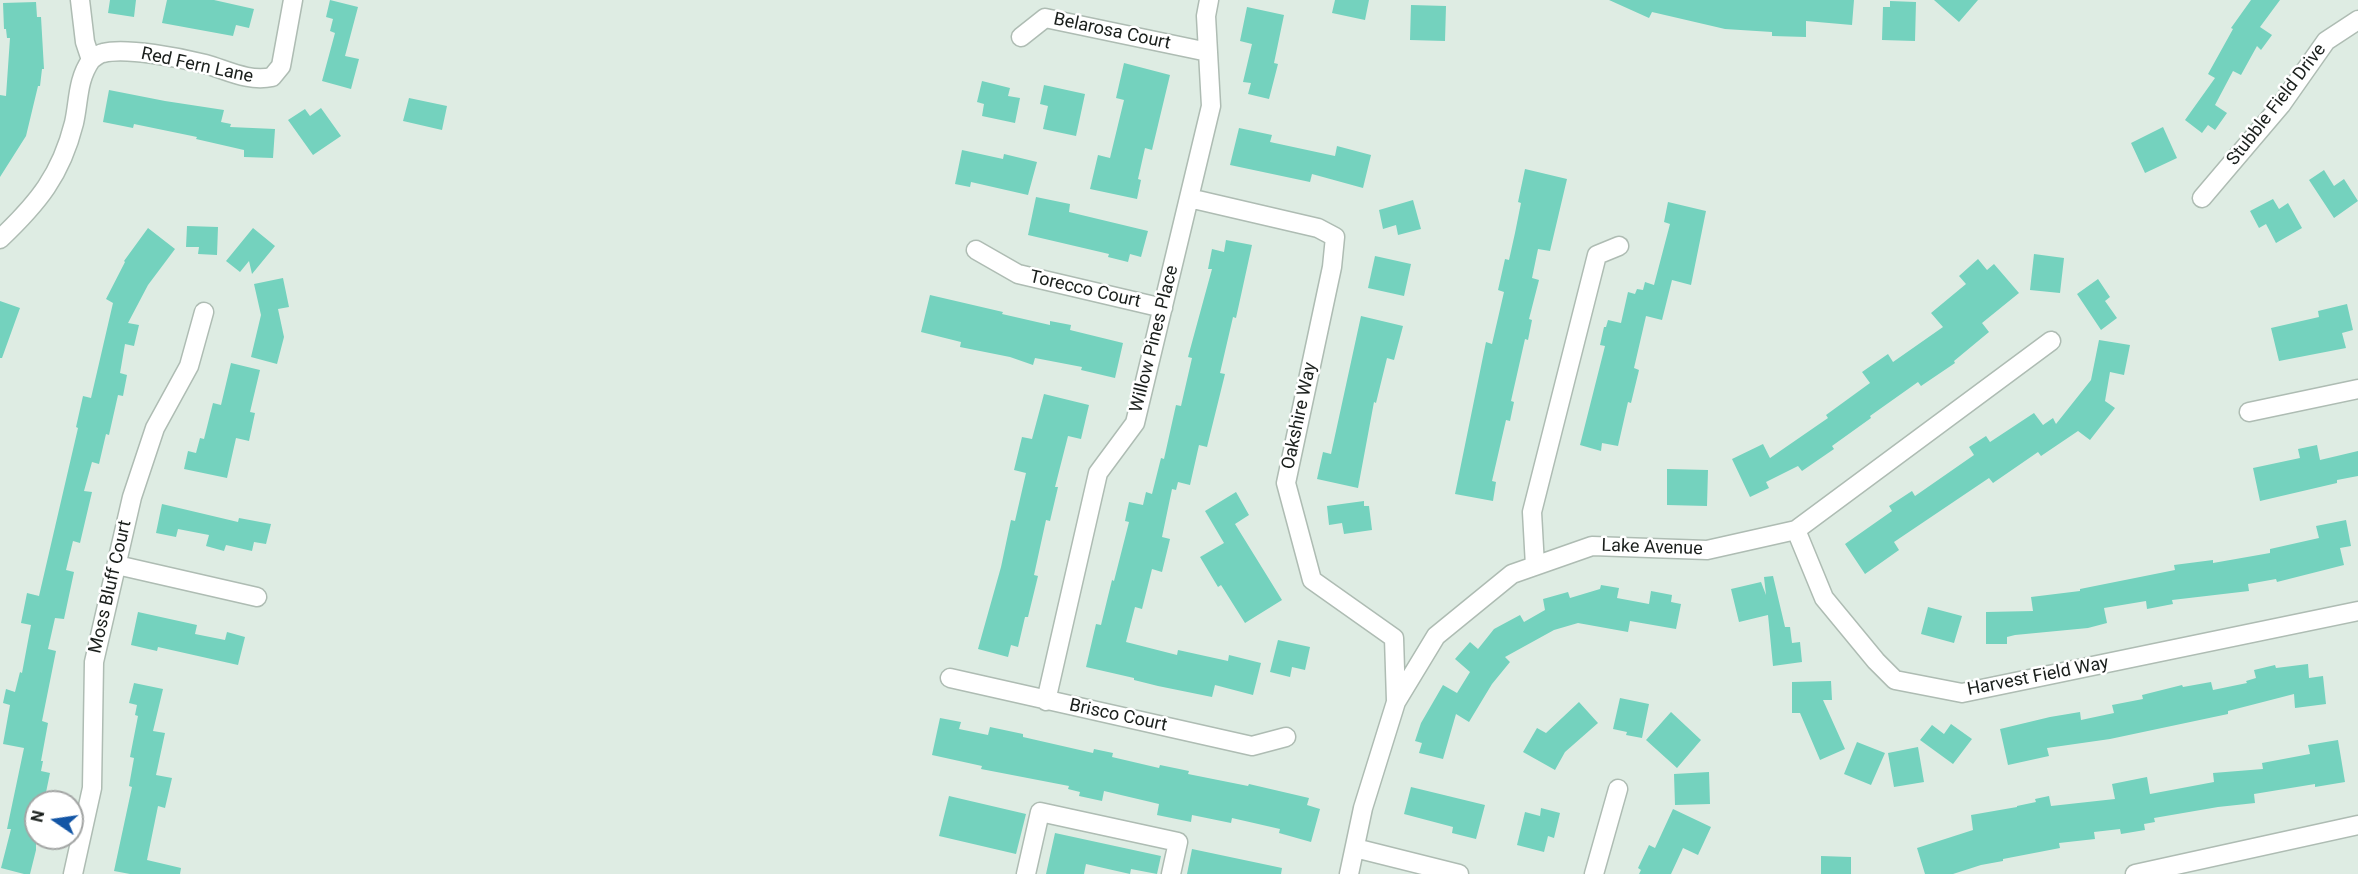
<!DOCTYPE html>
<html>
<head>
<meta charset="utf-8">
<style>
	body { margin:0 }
	#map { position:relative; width:2358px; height:874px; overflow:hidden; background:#deece3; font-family:Roboto,sans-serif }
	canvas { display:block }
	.north { position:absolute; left:24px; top:790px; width:60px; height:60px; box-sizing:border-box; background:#fff; border:2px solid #a3a5a4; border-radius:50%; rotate:283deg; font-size:16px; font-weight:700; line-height:24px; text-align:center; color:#1a1f1c }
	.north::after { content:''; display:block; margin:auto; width:21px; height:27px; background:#1255a5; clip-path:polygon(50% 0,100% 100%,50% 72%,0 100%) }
</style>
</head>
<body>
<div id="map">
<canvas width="2358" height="874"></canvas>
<div class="north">N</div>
</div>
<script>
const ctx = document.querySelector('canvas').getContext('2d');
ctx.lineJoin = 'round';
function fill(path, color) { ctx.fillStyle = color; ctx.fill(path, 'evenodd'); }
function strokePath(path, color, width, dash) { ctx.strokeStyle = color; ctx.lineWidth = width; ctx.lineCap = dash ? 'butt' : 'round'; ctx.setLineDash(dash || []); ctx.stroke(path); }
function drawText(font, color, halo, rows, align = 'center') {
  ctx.font = font + ' Roboto,sans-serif'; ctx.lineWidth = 5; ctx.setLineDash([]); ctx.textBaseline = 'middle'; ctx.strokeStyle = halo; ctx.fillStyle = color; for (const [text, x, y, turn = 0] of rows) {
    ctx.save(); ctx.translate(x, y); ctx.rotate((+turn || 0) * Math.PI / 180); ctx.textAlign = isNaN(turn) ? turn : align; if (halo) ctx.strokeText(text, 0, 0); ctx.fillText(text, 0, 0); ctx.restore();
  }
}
const building = new Path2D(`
	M110 0H136L134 17 108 13Z
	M167 0H214L254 9 249 28 236 25 233 36 162 23Z
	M330 0 358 7 345 56 359 59 351 89 322 81 335 33 330 31 333 19 326 17Z
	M1335 0H1369L1365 20 1332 13Z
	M1609 0H1854L1852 25 1806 21V37L1772 36V32L1725 29 1652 12 1649 18Z
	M1934 0H1978L1959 22Z
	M2251 0H2280L2260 27 2272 35 2261 50 2257 46 2241 75 2233 71 2215 105 2227 113 2215 130 2208 125 2202 133 2185 120 2215 78 2208 74 2233 29 2231 28Z
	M1890 1 1916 2 1915 41 1882 40 1883 7H1890Z
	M36 2 37 17H41L44 69H42L40 86H38L26 136 0 177V95L6 96 10 38H7L6 29H4L3 3Z
	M1411 5 1446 6 1445 41 1410 40Z
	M1247 7 1284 15 1274 63 1278 64 1269 99 1248 94 1251 83 1243 82 1252 44 1240 41Z
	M1124 63 1170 75 1152 150 1145 148 1138 179 1141 180 1137 199 1090 189 1098 155 1110 158 1124 100 1116 98Z
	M982 81 1010 88 1008 96 1020 98 1015 123 982 116 984 104 977 102Z
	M1044 85 1085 94 1076 136 1043 129 1048 106 1040 104Z
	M109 90 165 101 224 110 221 122 231 124 230 127 275 129 273 158 244 157V150L196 139 197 137 134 124 133 128 103 122Z
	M409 98 447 106 442 130 403 121Z
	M321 108 341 136 313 155 288 120 305 109 310 116Z
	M2163 127 2177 158 2145 173 2131 143Z
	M1239 128 1272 135 1270 142 1335 156 1337 146 1371 155 1363 188 1312 174 1310 182 1230 165Z
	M962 150 1003 159 1004 154 1037 162 1028 195 971 182 970 187 955 184Z
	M1525 169 1567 179 1550 251 1538 249 1532 278 1539 280 1529 319 1532 320 1528 340 1525 339 1511 401 1514 402 1510 421 1506 420 1492 481 1496 482 1493 501 1455 494 1486 342 1492 344 1504 292 1498 290 1505 259 1509 260 1515 233 1521 203 1518 202Z
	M2324 170 2334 186 2344 179 2358 201 2334 218 2309 180Z
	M1036 197 1070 204 1069 212 1148 231 1141 257 1130 254 1128 262 1108 257 1109 254 1028 235Z
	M2273 199 2279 209 2288 203 2302 228 2276 243 2266 224 2259 228 2250 211Z
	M1413 200 1421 229 1398 235 1396 225 1383 229 1379 210Z
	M1668 202 1706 211 1691 285 1672 280 1662 320 1646 316 1634 368 1639 370 1631 403 1628 402 1618 446 1602 443 1601 451 1580 445 1605 346 1600 345 1604 327H1606L1608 320 1621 323 1628 292 1635 294 1637 289 1643 290 1645 282 1654 285 1670 224 1664 222Z
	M187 226 218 227 217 255 198 254 199 247H186Z
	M148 228 175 249 148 285 128 323 139 325 134 346 125 344 120 373 127 375 123 396 118 395 109 435 106 434 99 464 92 462 84 491 92 492 80 543 73 541 66 570 74 572 64 619 55 618 48 649 56 651 42 721 48 723 41 761H43L41 771 50 773 44 802H36V850L30 874H24L1 868 11 829H7L24 748 3 744 10 705 3 703 6 689 15 692 20 672 22 673 31 625 21 623 27 593 39 596 78 428 76 427 83 396 91 398 113 303 106 299 125 262 124 261Z
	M253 228 275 246 252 274 249 261 240 272 226 261Z
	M1226 240 1252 245 1236 318 1233 317 1220 373 1225 374 1207 447 1199 445 1190 485 1178 482 1176 490 1172 489 1162 537 1170 539 1162 572 1152 569 1142 609 1135 607 1126 642 1177 655 1178 650 1228 661 1229 655 1261 663 1253 695 1215 685 1212 697 1158 686 1134 680V678L1086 667 1096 624 1101 625 1112 580 1114 581 1129 522 1125 521 1129 502 1143 505 1146 492 1152 494 1161 458 1164 459 1176 405 1181 406 1192 358 1188 357 1212 269H1208L1212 249 1224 252Z
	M2034 254 2064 258 2060 293 2030 290Z
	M1375 256 1411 264 1404 296 1368 288Z
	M1978 259 1987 270 1994 264 2019 293 1982 323 1989 332 1954 361 1955 363 1921 386 1918 382 1870 416 1871 418 1832 446 1834 449 1802 471 1798 466 1766 482 1769 488 1750 497 1732 459 1763 444 1770 458 1828 418 1826 415 1870 383 1862 372 1888 354 1893 362 1943 327 1931 313 1966 284 1959 276Z
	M283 278 289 307 278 309 284 337 277 364 251 357 261 315 254 284Z
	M2098 279 2110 297 2105 301 2117 318 2101 330 2077 294Z
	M930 295 1003 312 1002 314 1050 325V321L1071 325 1070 330 1123 343 1115 378 1081 370 1082 367 1035 358 1033 365 1010 357 960 347 961 342 921 332Z
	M0 301 20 308 2 358H0Z
	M2347 304 2353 330 2342 333 2346 348 2279 361 2271 328 2319 317 2318 311Z
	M1361 316 1403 326 1394 360 1387 358 1376 403 1374 402 1358 488 1317 479 1323 452 1331 454Z
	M2099 340 2130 345 2124 375 2110 372 2105 401 2115 408 2090 440 2078 431 2041 456 2038 452 1993 483 1989 478 1894 542 1899 550 1865 574 1845 544 1892 511 1889 506 1912 491 1915 496 1974 455 1969 447 1986 436 1990 442 2034 413 2043 425 2053 418 2056 424 2091 380Z
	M231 363 260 370 250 412 255 413 249 441 236 438 227 478 184 469 188 451 196 453 200 438 204 439 213 403 221 405Z
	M1044 394 1089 405 1081 439 1068 436 1055 487H1058L1050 521 1046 520 1034 575 1038 576 1028 617H1025L1018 647 1011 645 1008 657 978 649 1001 567 1011 520 1015 521 1026 473 1014 470 1022 437 1032 439Z
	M2317 445 2320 460 2358 451V476L2337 480V483L2260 501 2253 468 2300 458 2298 449Z
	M1667 469 1708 470 1707 506 1667 505Z
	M1236 492 1249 515 1235 524 1282 600 1245 623 1221 585 1218 587 1200 557 1224 543 1205 511Z
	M1364 501V506H1369L1372 530 1344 534 1342 523 1329 525 1327 506Z
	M162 504 238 522 239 518 271 524 266 544 254 542 252 551 226 545 224 551 206 546 209 535 178 529 176 537 156 533Z
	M2346 520 2351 546 2340 548 2344 565 2277 582 2276 579 2248 584 2249 591 2172 600 2173 604 2147 609 2146 601 2104 608 2107 623 2088 628 2015 635 2007 637V644H1986V612L2033 611 2031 597 2080 591V589L2175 570 2174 565 2213 560V563L2270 553V549L2319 538 2316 526Z
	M1773 576 1785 627H1790L1792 643 1800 642 1802 662 1773 666 1768 615 1739 622 1731 589 1761 582 1766 595 1764 577Z
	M1601 585 1619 588 1617 598 1649 604 1651 591 1672 595 1671 602 1681 604 1676 629 1630 621 1628 632 1578 623 1554 630 1505 657 1510 662 1492 684 1469 722 1456 714 1443 759 1419 753 1422 743 1415 741 1421 723 1443 685 1457 693 1470 672 1455 659 1470 642 1478 649 1494 629 1520 615 1524 622 1545 610 1543 599 1568 592 1570 598 1600 589Z
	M1928 607 1962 616 1954 643 1921 634Z
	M138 612 197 625 195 634 225 640 227 632 245 637 238 665 158 647 157 651 131 645Z
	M1278 640 1310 647 1305 670 1292 667 1290 677 1270 672Z
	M2308 664 2309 678 2323 676 2326 704 2295 708 2294 694 2228 711V714L2110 739 2047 748 2049 756 2008 765 2000 729 2050 717 2080 712 2081 720 2114 713 2112 705 2143 699 2142 695 2182 685 2183 687 2211 682 2213 690 2247 683 2246 681 2256 678 2254 670 2275 665 2276 668Z
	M1831 681 1832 700H1823L1845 749 1820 760 1800 713H1792V682Z
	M134 683 163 689 153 731 165 733 156 775 172 778 165 808 158 806 147 860 181 868 180 874H130L114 871 132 787 129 786 134 758 130 757 138 716 135 715 137 705 129 703Z
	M1620 698 1649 704 1642 738 1626 735 1627 732 1613 729Z
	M1579 702 1598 723 1565 752 1555 770 1523 752 1537 728 1546 733Z
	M1671 712 1701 740 1677 768 1646 740Z
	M940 718 961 722 959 729 988 735 990 727 1023 734V737L1093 753 1094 749 1113 753 1112 757 1159 768 1160 765 1189 771 1188 774 1248 786 1249 784 1309 798 1307 805 1320 809 1311 842 1279 833 1280 829 1232 818 1231 823 1192 815 1191 822 1157 815 1159 804 1104 791 1102 801 1079 796 1080 792 1068 789 1069 786 981 769 982 766 932 755Z
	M1951 724 1972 739 1953 764 1920 740 1932 725 1944 734Z
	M2338 740 2345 782 2315 787V784L2254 794 2255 803 2218 807 2154 818 2155 822 2144 824 2145 830 2121 834 2120 829 2094 832 2095 839 2059 843 2060 848 2003 859V861L1981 865 1953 874H1925L1917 848 1973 830 1971 815 2017 807V806L2036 802 2035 799 2049 796 2051 806 2115 799 2112 784 2147 777 2150 794 2214 782 2213 773 2263 769 2262 763 2310 754 2308 745Z
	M1857 742 1885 753 1871 785 1844 774Z
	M1918 747 1924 782 1894 787 1888 753Z
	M1709 772 1710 804 1675 805 1674 774Z
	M1411 787 1485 805 1476 839 1452 833 1453 827 1404 814Z
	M949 796 1026 814 1016 854 939 836Z
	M1541 808 1560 813 1554 838 1548 836 1544 852 1517 845 1525 812 1540 816Z
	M1673 809 1711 827 1698 855 1683 848 1671 874H1639L1641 870 1638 868 1649 845 1655 848Z
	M1055 833 1161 856 1157 874 1131 869 1130 874 1086 864 1084 874H1046Z
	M1192 849 1282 868 1281 874H1187Z
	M1821 856 1851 857V874H1821Z`);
const street = new Path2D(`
	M1021 37 1045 18 1208 52
	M91 60C94 58 98 54 103 53 126 47 181 58 205 64 227 70 248 82 272 77L281 66 293 0
	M1189 198 1318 228 1335 237 1332 267 1286 483 1312 580 1394 638 1396 701
	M2202 198 2281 105 2326 41 2358 20
	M0 239C38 203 61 175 74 123 79 101 77 80 91 60L85 42 80 0
	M976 250 1018 274 1163 308
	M2249 412 2358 389
	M1796 530 1824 598 1876 661 1895 680 1962 693 2358 611
	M117 565 257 597
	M1535 566 1532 512 1597 255 1619 246
	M950 678 1252 746 1286 737
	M1046 701 1098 473 1135 423 1211 106 1206 16 1209 0
	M1355 848 1459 874
	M73 874 92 788 94 662 132 497 155 428 189 366 204 312
	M1026 874 1040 812 1178 842 1171 874
	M1349 874 1363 808 1396 702 1436 636 1512 574 1592 546 1707 550 1796 530 2051 341
	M1594 874 1618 789
	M2135 874 2358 825`);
const streetNames = [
	["Belarosa Court",1112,32,12],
	["Red Fern Lane",197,66,12],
	["Stubble Field Drive",2277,105,-52],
	["Torecco Court",1085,290,13],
	["Willow Pines Place",1155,339,-76],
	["Oakshire Way",1300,416,-78],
	["Lake Avenue",1652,548,2],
	["Moss Bluff Court",111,587,-77],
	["Harvest Field Way",2038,677,-11],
	["Brisco Court",1118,716,12]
];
fill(building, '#74d2be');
strokePath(street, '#aebcb3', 21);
strokePath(street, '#fff', 18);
drawText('18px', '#1a1f1c', '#fff', streetNames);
</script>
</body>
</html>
